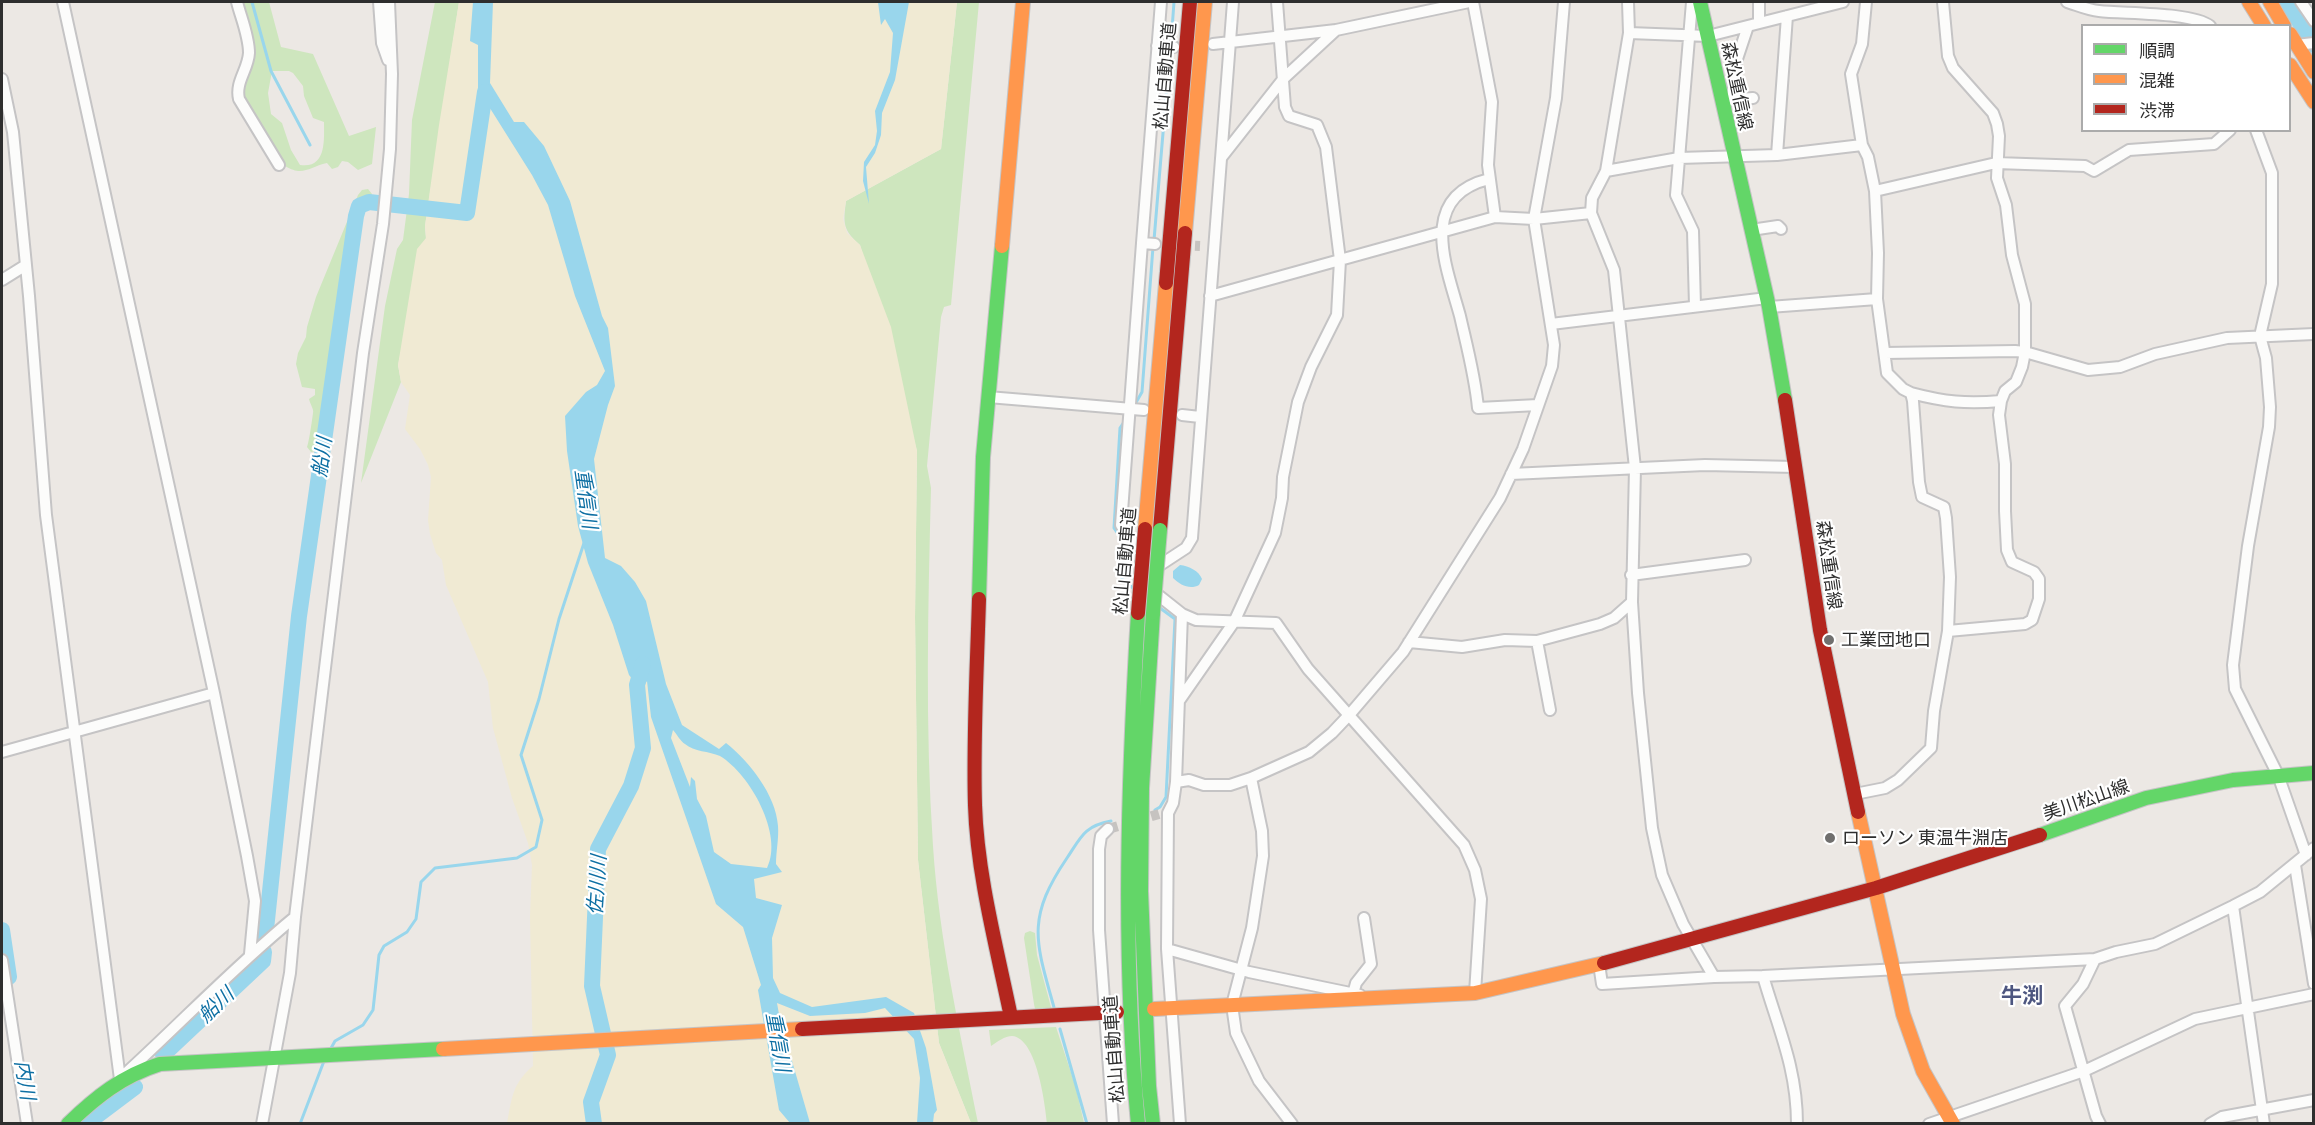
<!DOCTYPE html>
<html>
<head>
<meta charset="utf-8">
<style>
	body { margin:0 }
	#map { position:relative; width:2315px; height:1125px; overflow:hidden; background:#ece8e4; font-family:Ubuntu,"Noto Sans JP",sans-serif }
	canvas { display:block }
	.frame { position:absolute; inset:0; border:3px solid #2e2e2e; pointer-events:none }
	.legend { position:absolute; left:2081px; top:24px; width:210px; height:108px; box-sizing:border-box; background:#fff; border:2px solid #ababab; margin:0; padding:8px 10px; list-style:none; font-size:18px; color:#2e2e2e }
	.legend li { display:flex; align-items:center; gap:12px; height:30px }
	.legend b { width:30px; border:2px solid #ababab }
</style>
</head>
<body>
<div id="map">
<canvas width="2315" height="1125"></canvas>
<div class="frame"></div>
<ul class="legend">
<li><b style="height:8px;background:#63d668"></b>順調</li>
<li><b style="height:8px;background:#ff974d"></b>混雑</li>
<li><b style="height:8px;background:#b3261e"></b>渋滞</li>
</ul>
</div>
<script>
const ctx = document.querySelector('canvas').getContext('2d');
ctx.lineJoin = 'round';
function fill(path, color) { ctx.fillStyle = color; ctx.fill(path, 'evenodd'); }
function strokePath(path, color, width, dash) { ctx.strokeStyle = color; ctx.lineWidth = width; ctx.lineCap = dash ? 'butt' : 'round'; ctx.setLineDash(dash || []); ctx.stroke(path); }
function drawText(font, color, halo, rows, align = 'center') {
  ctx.font = font + ' Ubuntu,"Noto Sans JP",sans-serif'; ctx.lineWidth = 4.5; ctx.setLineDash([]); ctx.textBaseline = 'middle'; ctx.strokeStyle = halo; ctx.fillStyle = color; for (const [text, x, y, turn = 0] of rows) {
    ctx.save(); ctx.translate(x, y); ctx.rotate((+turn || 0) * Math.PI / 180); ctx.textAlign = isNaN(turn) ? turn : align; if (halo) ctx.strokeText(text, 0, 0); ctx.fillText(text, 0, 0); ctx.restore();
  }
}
const green = new Path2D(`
	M242 2H269L281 47 313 54 349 136 376 127 372 164 358 170 348 162 342 161 338 167 332 169 327 163C309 167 303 177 285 166L244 96 243 90 254 54ZM272 71H289L293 73 303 86 304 96 313 118 324 122C324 139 327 169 300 165L291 150 282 123 271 114 268 93Z
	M435 2H459L425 226 426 239 398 365 401 382 361 483 385 306 397 249 403 240 409 194 412 120Z
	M957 2H979L951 305 944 307 941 317 927 466 931 488C928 607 925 727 933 846 939 939 960 1032 978 1123H971L939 1043 918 860 915 617 917 451 860 245C843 230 843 224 846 201L941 149Z
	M368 189 372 194 371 197 359 204 356 210 319 447 316 451 311 452 307 447C309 442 312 421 313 413 314 409 310 404 309 399L315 395V389L302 387 296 364 298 353 306 337 307 327 316 297 358 195 362 190Z
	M1030 931 1035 933 1037 955 1052 1011 1035 1009 1034 1004 1024 938 1025 933Z
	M1056 1027 1076 1088 1084 1123H1047C1045 1104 1037 1038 1012 1036 1005 1036 997 1042 991 1046L989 1030Z`);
const sand = new Path2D(`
	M459 2H957L941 149 846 201 843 219 847 233 860 245 891 327 917 451 915 617 918 860 939 1043 971 1123H507C512 1098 512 1084 533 1066L530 917 532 865 528 843 512 798 493 728 488 682 446 585 442 560 436 553 430 534 428 520 431 477 428 465 420 449 405 429 410 395 401 382 398 365 417 249 426 238 425 226 439 125Z`);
const water = new Path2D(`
	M473 2H493L490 83 514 122H524L544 146 570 201 602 316 608 328 615 386 608 405 594 459 605 558 621 566 635 582 646 601 666 684 682 725 719 749 726 743C749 761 776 795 778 826 779 838 776 852 776 864L782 872 754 879 756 898 782 905 772 938 773 978 780 993 812 1007 886 997 914 1013 926 1048 937 1110 934 1114 933 1123H917L920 1078 914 1039 885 1008 865 1013 810 1016 777 1003 786 1054 792 1061 810 1123H790L779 1110 758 990 761 985 743 927 716 904 651 717 647 681 641 689 629 675 613 625 588 563 578 526 567 451 565 416 586 392 597 385 605 371 575 296 548 205 532 175 488 105 478 94V45L470 41ZM673 730C677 734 680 741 685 744 694 752 709 751 720 756 750 774 784 835 767 868L731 864 714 852 706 816 697 799 695 781 691 777 690 787 671 738Z
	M878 2H909L895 80 882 113 881 135 875 153 866 167 869 204 863 181 864 162 875 145 877 131 875 111 890 72 893 33 885 19 881 25Z
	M1180 565C1189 566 1199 571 1202 579L1199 585C1190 590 1180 585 1173 578V571Z`);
const stream = new Path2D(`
	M252 2 271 71 310 145
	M1171 43 1174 2
	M1154 240 1170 50
	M1134 406 1142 392 1153 247
	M1124 422 1120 428 1114 528 1125 544 1122 579 1133 588
	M1155 810 1160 807 1166 797 1175 619 1160 608
	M1055 1011C1036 942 1025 920 1067 858 1081 837 1084 826 1111 821
	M1060 1029 1087 1124
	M330 1050 335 1041 363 1025 373 1010 379 955 384 946 407 932 416 919 421 882 435 868 517 858 536 847 542 820 521 755 539 699 559 619 584 543
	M300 1124 324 1061`);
const river = new Path2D(`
	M2287 2 2314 45
	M2 930 9 977
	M265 939 299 616 356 216 359 206 369 202 467 213 485 92
	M163 1055 263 961 264 952
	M86 1124 135 1087
	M594 1124 591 1102 608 1055 592 986 598 849 631 786 643 748 637 685 643 664`);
const streetTunnel = new Path2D(`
	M1180 245 1200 246
	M1108 829 1159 814`);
const street = new Path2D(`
	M63 2 214 693 247 856 255 901 250 954
	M237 2C241 18 249 36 249 53 248 70 235 82 239 99L279 165
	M379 2 382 43 388 60
	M1473 2 1492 102 1488 165 1495 217
	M1628 2 1629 33 1606 171 1592 198 1591 213 1614 270 1635 468 1632 602 1638 693 1652 828 1662 875 1683 924 1714 977 1763 976C1778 1028 1797 1068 1797 1124
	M1692 2 1676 195 1693 231 1695 306
	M1759 2V23
	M1866 2 1862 44 1851 74 1862 145 1868 157 1875 191 1878 253 1877 299
	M1943 2 1948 56 1953 68 1993 113 1997 124 1999 136 1997 178 2006 205 2012 255 2025 304V352L2022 367 2016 382 2005 391 2001 401 1999 415 2005 464V511L2007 550 2012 562 2034 572 2039 579V599L2032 620 2025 624 1948 631
	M2067 2C2077 5 2088 10 2099 11 2124 14 2192 12 2210 26
	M2301 2 2314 21
	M1629 33 1708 36 1843 2
	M1213 44 1336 30
	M2296 45 2314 43
	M1157 46 1174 47
	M2 79 13 132 29 296 46 515 120 1079
	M1732 99 1735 65 1748 26
	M1726 100 1753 98
	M2256 130 2272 173V284L2260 336 2266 358 2270 407 2269 427 2248 546 2233 665 2235 689 2278 775 2306 855
	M1777 155 1787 16
	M1221 158 1284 78 1336 30 1469 2
	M1606 171 1679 158 1777 155 1862 145
	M1489 179C1416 197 1447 268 1460 316 1467 347 1475 376 1478 408L1538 405
	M1875 191 1996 163 2085 166 2094 171 2129 150 2214 144 2230 130
	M1751 230 1778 226 1781 229
	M1155 244 1142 243 1161 2
	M2 280 26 265
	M1210 296 1495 217 1534 219 1591 213
	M1769 307 1877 299 1887 373 1903 389 1911 393 1913 401 1919 482 1922 497 1944 507 1946 518 1950 577 1948 631 1934 711 1931 748 1898 780 1885 788 1855 794
	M1551 324 1767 298
	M1885 353 2015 351 2025 352 2088 370 2120 367 2155 354 2227 338 2314 334
	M1911 393C1945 402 1966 404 2001 401
	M988 397 1144 410
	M1182 415 1200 417
	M1511 474 1705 465 1795 467
	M1135 555V544L1121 525 1142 243
	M1157 567 1186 548 1192 538 1233 2
	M1631 575 1745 560
	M1153 591 1182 614 1176 782 1173 803 1168 813 1167 949 1180 1124
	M1182 614 1196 620 1276 623 1308 669 1464 845 1475 870 1481 899 1475 993
	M1537 641 1550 710
	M1409 642 1462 647 1505 640 1537 641 1600 624 1614 618 1632 602
	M1179 701 1234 622 1275 533 1282 498 1283 477 1298 402 1311 367 1337 315 1340 260 1326 147 1317 125 1289 116 1285 107 1277 2
	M2 752 214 693
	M1251 778 1262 831 1263 856 1252 928 1232 1005 1236 1033 1259 1081 1292 1124
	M1176 782 1189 780 1204 785H1230L1251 778 1309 752 1332 733 1350 714 1403 652 1500 498 1523 449 1552 366 1554 345 1534 219 1556 98 1564 2
	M1108 829 1101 836 1099 849V930L1113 1124
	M2295 865 2314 984
	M2233 906 2264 1124
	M1167 949 1249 972 1360 995
	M2095 959 2083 984 2065 1006 2096 1116 2100 1124
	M2 960 27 1124
	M1599 964 1602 984 1714 977
	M1763 976 2095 959 2116 952 2155 944 2233 906 2260 892 2314 848
	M1353 994 1356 983 1371 964 1364 918
	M125 1074C182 1022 235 966 295 917
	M262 1124 290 973 295 917 363 353 383 224 390 149 392 74 389 2
	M1929 1124 2084 1071 2195 1019 2314 994
	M2210 1124 2222 1117 2314 1100`);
const fast = new Path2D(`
	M1700 2 1769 307 1785 400
	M979 599 983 457 1002 246
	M1138 613C1128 784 1122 953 1138 1124
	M1153 613 1142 788 1141 891 1149 1086 1153 1124
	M2040 835 2146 798 2233 780 2314 773
	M68 1124C96 1097 122 1076 160 1064L443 1049`);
const slow = new Path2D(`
	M2249 2 2264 26
	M2270 2 2284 26
	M2290 34 2314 72
	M2290 65 2314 102
	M1185 233 1205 2
	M1002 246 1023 2
	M1145 529 1166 283
	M1858 812 1903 1014 1923 1071 1953 1124
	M1154 1009 1475 993 1604 963
	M443 1049 802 1029`);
const jam = new Path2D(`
	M1166 283 1190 2
	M1785 400 1820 630 1858 812
	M1160 530 1185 233
	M979 599C977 668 973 737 975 805 977 874 997 949 1011 1017
	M1604 963 1876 888 2040 835
	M802 1029 1117 1012`);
const fastBridge = new Path2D(`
	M1153 613 1160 530`);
const jamBridge = new Path2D(`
	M1138 613 1145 529`);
const markers = [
	[1829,640,6,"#706f6e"],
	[1830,838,6,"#706f6e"]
];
const streetNames = [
	["松山自動車道",1165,76,-85],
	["森松重信線",1737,86,78],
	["松山自動車道",1125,561,-85],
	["森松重信線",1829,565,82],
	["美川松山線",2086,800,-19],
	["松山自動車道",1114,1049,-94]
];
const poiNames = [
	["工業団地口",1841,640],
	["ローソン 東温牛淵店",1842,838]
];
const waterNames = [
	["船川",322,457,-82],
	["重信川",586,499,82],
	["佐川川",597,885,-86],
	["船川",216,1005,-43],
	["重信川",778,1042,80],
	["内川",25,1080,81]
];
const quarterNames = [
	["牛渕",2022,996]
];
fill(green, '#cee6be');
fill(sand, '#f0ead3');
fill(water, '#99d6ec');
strokePath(stream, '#99d6ec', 3);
strokePath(river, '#99d6ec', 16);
strokePath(streetTunnel, '#c6c3c0', 10, [10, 5]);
strokePath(street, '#c5c4c5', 14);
strokePath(fast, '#c5c4c5', 16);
strokePath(slow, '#c5c4c5', 16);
strokePath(jam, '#c5c4c5', 16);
strokePath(street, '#fcfcfb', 10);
strokePath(fast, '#63d668', 14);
strokePath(slow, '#ff974d', 14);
strokePath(jam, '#b3261e', 14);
strokePath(fastBridge, '#c6c5c4', 16, []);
strokePath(jamBridge, '#c6c5c4', 16, []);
strokePath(fastBridge, '#63d668', 14);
strokePath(jamBridge, '#b3261e', 14);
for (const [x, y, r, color] of markers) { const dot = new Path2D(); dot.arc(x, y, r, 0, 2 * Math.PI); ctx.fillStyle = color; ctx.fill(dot); strokePath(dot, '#fff', 2); }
drawText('18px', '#2e2e2e', '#fff', streetNames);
drawText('18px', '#2e2e2e', '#fff', poiNames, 'left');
drawText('italic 20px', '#0d6fa3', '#fff', waterNames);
drawText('bold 21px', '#4d5680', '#fff', quarterNames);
</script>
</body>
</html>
